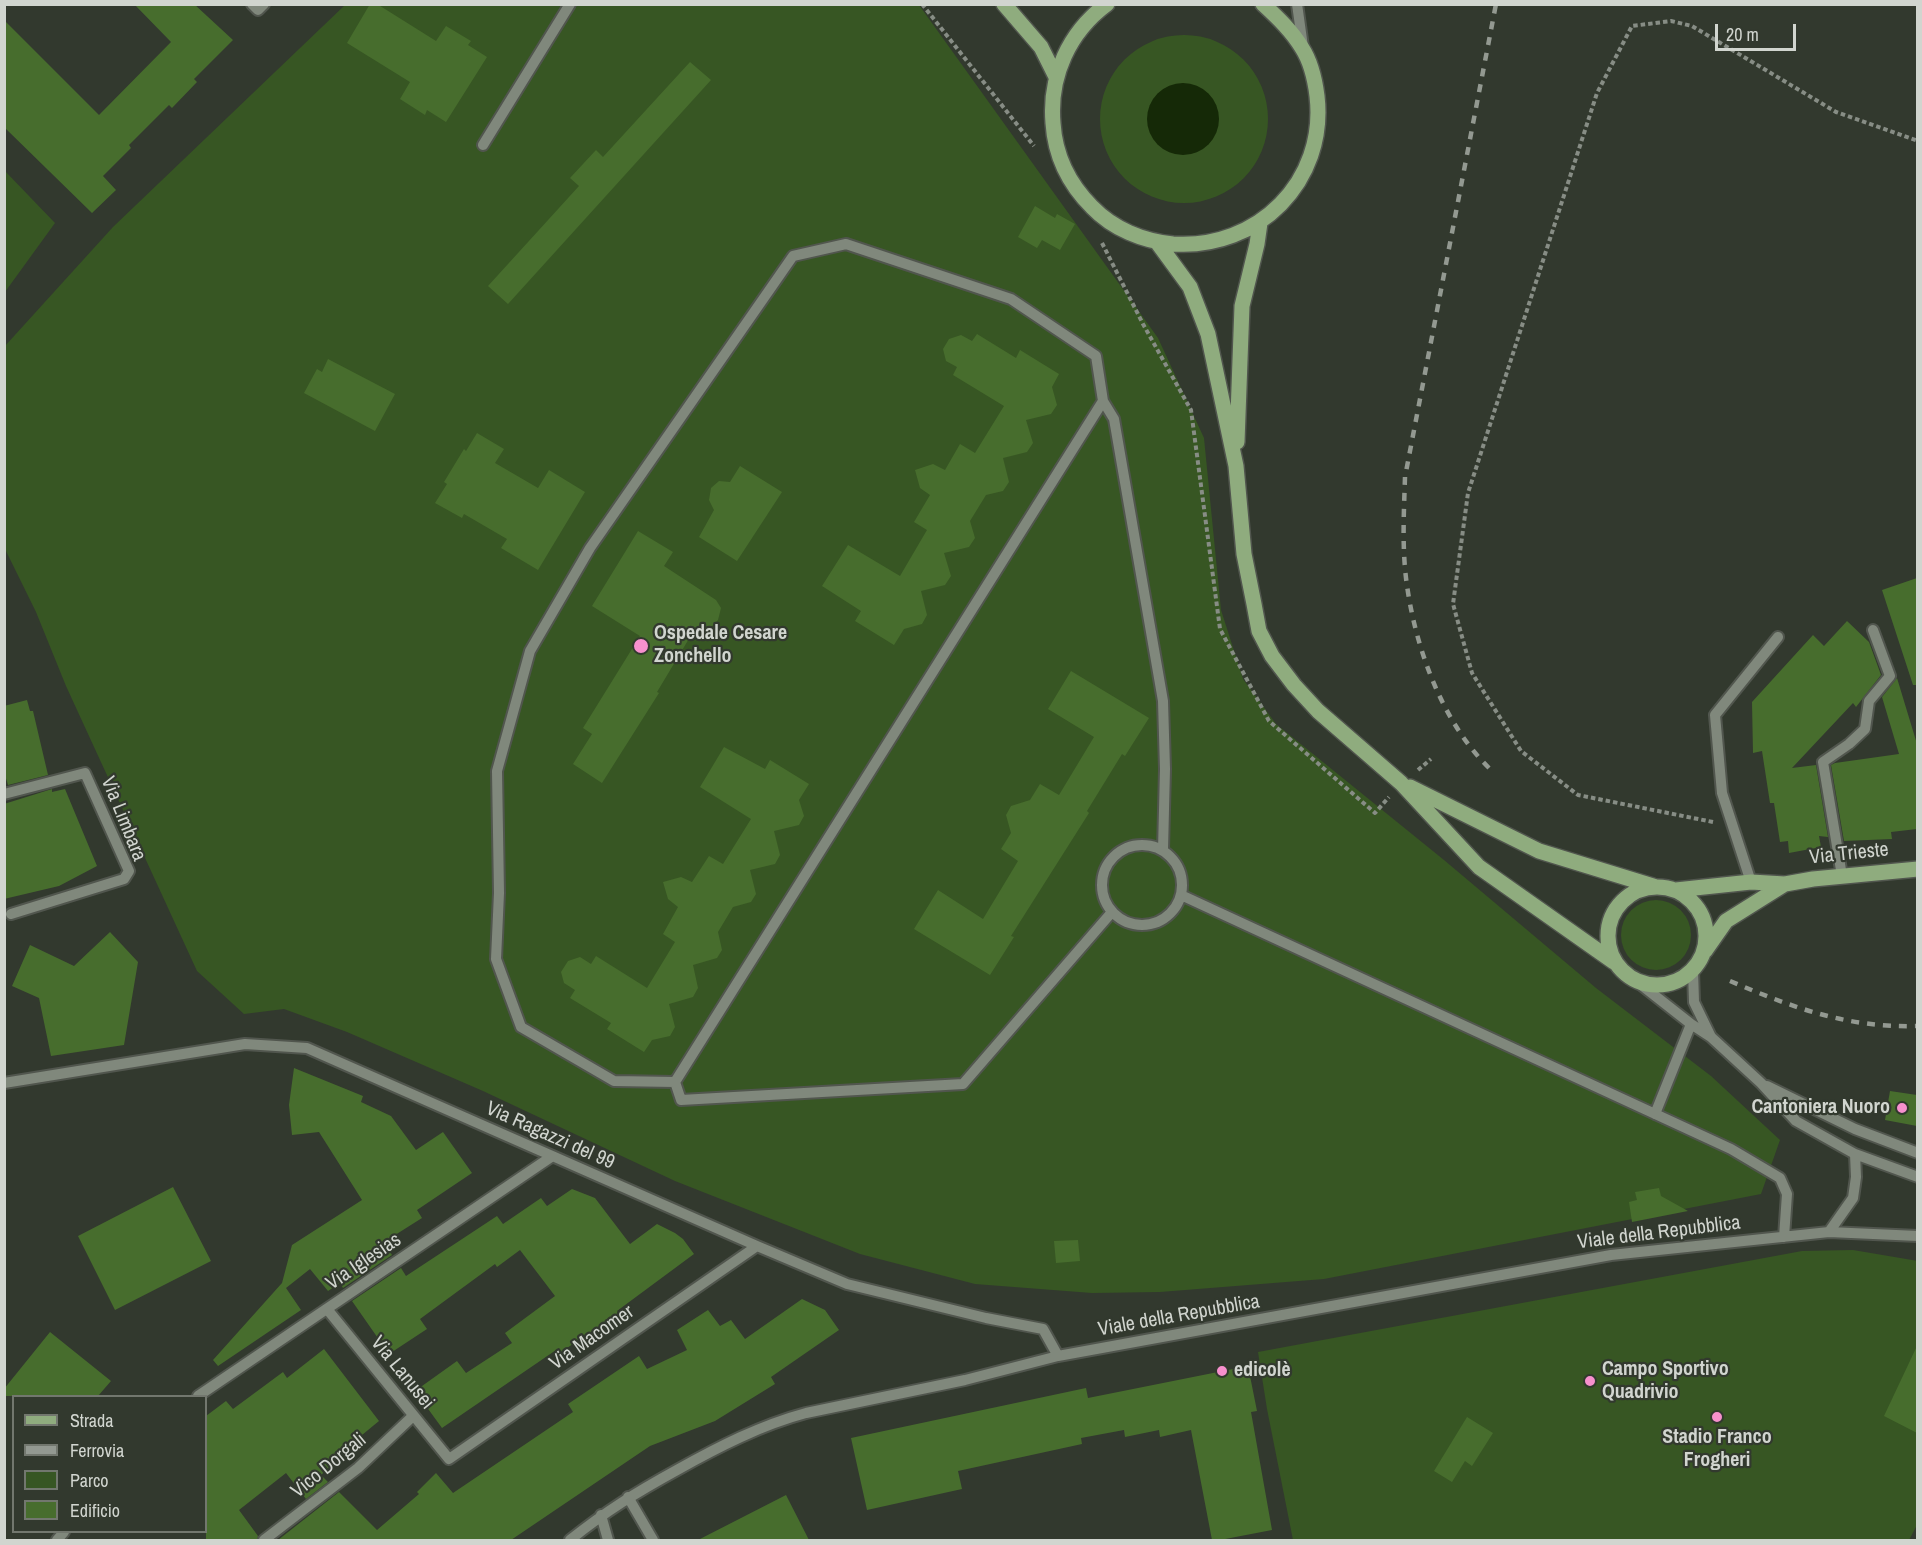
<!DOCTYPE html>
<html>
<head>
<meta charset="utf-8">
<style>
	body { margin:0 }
	#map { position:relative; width:1922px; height:1545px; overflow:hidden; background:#32392e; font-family:"Archivo Narrow",sans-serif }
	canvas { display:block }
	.frame { position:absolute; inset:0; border:6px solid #d1d5cf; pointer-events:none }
	.legend { position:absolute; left:12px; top:1395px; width:195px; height:138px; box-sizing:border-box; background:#32392e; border:2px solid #72776e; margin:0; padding:8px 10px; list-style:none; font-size:18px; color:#d1d5cf }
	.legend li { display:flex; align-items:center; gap:12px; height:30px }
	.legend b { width:30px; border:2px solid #72776e }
	.scale { position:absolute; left:1715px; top:24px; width:81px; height:27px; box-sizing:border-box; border:3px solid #d1d5cf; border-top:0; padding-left:8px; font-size:18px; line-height:21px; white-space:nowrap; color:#d1d5cf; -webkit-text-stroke:4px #32392e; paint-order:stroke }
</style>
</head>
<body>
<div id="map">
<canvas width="1922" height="1545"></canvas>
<div class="frame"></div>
<ul class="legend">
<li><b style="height:8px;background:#8fac7e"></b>Strada</li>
<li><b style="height:8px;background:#939991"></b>Ferrovia</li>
<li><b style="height:16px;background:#375623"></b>Parco</li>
<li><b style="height:16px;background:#476d2d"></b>Edificio</li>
</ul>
<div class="scale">20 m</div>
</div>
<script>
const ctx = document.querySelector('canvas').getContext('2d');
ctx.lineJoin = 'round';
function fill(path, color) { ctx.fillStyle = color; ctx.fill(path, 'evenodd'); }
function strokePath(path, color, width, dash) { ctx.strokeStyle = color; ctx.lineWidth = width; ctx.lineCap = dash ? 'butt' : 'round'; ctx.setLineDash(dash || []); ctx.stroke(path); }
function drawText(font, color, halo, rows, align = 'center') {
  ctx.font = font + ' "Archivo Narrow",sans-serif'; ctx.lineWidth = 4.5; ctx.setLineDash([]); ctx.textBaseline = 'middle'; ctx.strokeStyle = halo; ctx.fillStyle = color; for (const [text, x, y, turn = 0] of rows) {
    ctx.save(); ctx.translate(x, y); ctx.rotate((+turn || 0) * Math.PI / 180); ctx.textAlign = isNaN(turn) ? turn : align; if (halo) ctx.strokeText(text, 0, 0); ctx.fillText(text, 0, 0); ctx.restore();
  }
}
const green = new Path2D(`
	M345 5H919L1158 338 1204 438 1221 610 1243 679 1276 724 1444 860 1596 988 1711 1076 1780 1140 1761 1194 1324 1279 1160 1292 1092 1293 975 1284 860 1254 675 1181 483 1091 347 1032 284 1009 244 1014 197 971 66 686 36 612 5 549V346L113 227Z
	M1100 119a84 84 0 1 1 168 0a84 84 0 1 1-168 0Z
	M5 171 55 223 5 292Z
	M1621 935a35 35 0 1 1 70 0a35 35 0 1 1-70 0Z
	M1853 1250 1918 1261 1917 1525 1909 1540H1293L1267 1409 1258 1352 1802 1251Z`);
const water = new Path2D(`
	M1147 119a36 36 0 1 1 72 0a36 36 0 1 1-72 0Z`);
const building = new Path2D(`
	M134 4H194L233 40 194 79 197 82 172 108 169 105 129 145 131 148 103 176 116 190 92 213 4 127V20L99 115 171 42Z
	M370 4H377L436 41 446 26 471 41 468 45 487 57 446 122 427 110 425 115 400 99 410 82 347 43Z
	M690 62 711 80 508 304 488 286 579 186 570 178 596 150 603 157Z
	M1035 206 1055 218 1057 214 1075 224 1060 250 1042 240 1037 248 1018 237Z
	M977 334 1016 358 1020 350 1059 374 1052 387 1057 405 1051 414 1026 420 1033 443 1027 452 1003 458 1009 482 1003 491 986 495 970 521 975 538 969 547 944 553 951 576 945 585 921 591 927 615 922 624 904 629 894 645 855 621 861 611 822 586 848 545 900 576 927 530 914 522 930 495 920 488 915 470 933 464 945 470 960 444 975 453 1004 406 953 375 957 367 946 361 943 349 949 339 961 335 972 341Z
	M328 359 395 394 375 431 304 393 317 369 322 372Z
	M477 433 504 449 495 463 538 488 549 470 585 492 538 570 501 548 507 539 464 514 462 518 435 503 447 484 444 482 464 449 466 451Z
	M740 466 782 492 737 561 699 537 714 510 709 500 711 488 719 481 730 482Z
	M638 531 673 552 664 566 716 600 721 608 718 620 703 635 690 637 657 692 659 693 602 783 573 764 592 734 583 728 640 636 592 606Z
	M1917 578V685H1913L1882 590Z
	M1847 621 1869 642 1881 675 1856 707 1853 703 1792 768 1816 765 1828 837 1819 836 1821 847 1789 853 1788 841 1780 842 1774 803H1770L1762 751 1753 753 1752 702 1813 635 1824 646Z
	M1071 671 1149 718 1125 756 1122 754 1087 811 1089 813 1011 936 1014 937 990 975 914 929 938 890 983 919 1018 861 1001 849 1011 833 1006 815 1011 806 1030 800 1040 784 1059 795 1094 737 1048 709Z
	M1897 678 1917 744V829L1891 832 1892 839 1844 841 1831 765 1835 763 1899 754 1882 697Z
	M27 700 30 711H33L48 775 8 785 4 772V706Z
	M724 747 765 769 770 760 809 784 799 800 804 816 799 825 774 831 780 855 775 864 750 870 756 894 751 902 733 907 718 932 722 950 717 958 693 965 698 988 693 997 669 1004 675 1027 670 1036 652 1040 644 1052 607 1029 611 1023 570 998 575 990 564 983 561 972 568 961 580 957 591 964 596 956 647 988 675 942 663 934 678 907 668 899 663 882 681 877 692 882 709 856 723 864 751 819 700 787Z
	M52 789V792L65 789 97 866 59 886 4 899V804Z
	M110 932 138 962 124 1045 51 1056 39 998 12 986 30 945 74 966Z
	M294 1068 363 1096 361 1102 391 1116 416 1150 443 1132 472 1173 417 1210 422 1218 384 1242 392 1255 343 1288 340 1283 328 1291 310 1269 286 1288 301 1310 218 1366 213 1360 282 1283 292 1245 362 1200 319 1132 292 1135 289 1105Z
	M1890 1091 1917 1095V1126L1885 1120Z
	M173 1187 211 1261 115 1310 78 1236Z
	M1659 1188 1661 1196 1688 1211 1632 1222 1629 1202 1637 1200 1635 1192Z
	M572 1189 595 1198 630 1244 657 1224 675 1233 683 1239 694 1254 617 1311 619 1313 561 1352 559 1348 442 1428 415 1391 457 1361 466 1373 512 1343 505 1333 555 1296 520 1250 497 1267 495 1264 420 1319 427 1329 389 1354 352 1301 401 1268 406 1276 497 1216 503 1224 541 1198 547 1206Z
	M1078 1240 1080 1261 1056 1263 1054 1241Z
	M802 1299 825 1310 839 1330 771 1377 775 1384 715 1421 650 1446 511 1540H278L339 1492 377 1530 419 1494 417 1492 436 1473 453 1493 573 1412 568 1404 639 1356 647 1369 687 1350 677 1330 708 1310 720 1326 731 1320 745 1339Z
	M50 1332 111 1381 98 1396H4V1389Z
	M1917 1346V1433L1884 1416Z
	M324 1349 379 1421 362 1435 363 1436 321 1475 328 1482 306 1499 286 1473 239 1510 258 1536 257 1540H206V1416L226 1401 233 1409 283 1372 287 1378Z
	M1248 1366 1257 1411 1251 1412 1272 1530 1220 1540H1212L1191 1430 1160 1437 1159 1430 1125 1437 1124 1430 1081 1438 1082 1444 958 1471 962 1489 867 1510 851 1438 1086 1388 1088 1398Z
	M1467 1417 1493 1433 1472 1466 1465 1461 1452 1482 1434 1471Z
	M786 1495 809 1540H698Z`);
const path = new Path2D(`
	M922 4 1034 146
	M1102 243 1143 324 1191 410 1220 629 1269 721 1375 813 1389 797
	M1418 770 1431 759
	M1713 822 1578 795 1521 751 1472 673 1453 604 1468 493 1597 93 1632 26 1671 21 1692 26 1836 112 1918 141`);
const minor = new Path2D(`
	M252 4 258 10 264 4
	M1297 4 1303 47
	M483 145 570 4
	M4 794 85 773 129 871 124 879 11 914
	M1102 885a40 40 0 1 1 80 0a40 40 0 1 1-80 0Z
	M1842 876 1823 762 1849 744 1865 729 1869 701 1890 676 1873 630
	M1751 882 1722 793 1715 715 1778 637
	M1181 895 1731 1149 1780 1178 1787 1194 1784 1237
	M1693 970 1694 1002 1711 1037
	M1635 980 1691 1024 1711 1037 1761 1083 1796 1121 1855 1154 1918 1177
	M675 1082 614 1081 521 1027 496 959 499 893 497 771 530 651 590 548 793 256 846 244 1011 299 1096 356 1103 401 1114 419 1163 701 1165 769 1163 850
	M675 1082 1103 401
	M675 1082 681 1100 963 1084 1112 912
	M4 1083 245 1044 307 1048 757 1246 847 1284 986 1318 1043 1329 1058 1356
	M1767 1086 1855 1129 1918 1153
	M1655 1114 1691 1024
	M1829 1232 1853 1198 1856 1177 1855 1154
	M327 1309 449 1459 757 1246
	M198 1396 551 1157
	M628 1497 653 1540
	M601 1515 608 1540
	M57 1540 64 1532
	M264 1540 358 1468 413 1416
	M570 1540C606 1511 637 1492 677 1470 718 1447 761 1425 806 1413L965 1380 1058 1356 1611 1255 1829 1232 1918 1236`);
const major = new Path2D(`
	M1004 4 1041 47 1056 77
	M1107 4C1069 32 1049 76 1053 123 1055 155 1069 184 1092 207 1113 229 1143 241 1173 244 1258 250 1327 181 1317 96 1315 80 1311 62 1302 48 1292 31 1278 18 1263 4
	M1157 242 1190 287 1208 334 1236 466 1244 554 1254 604 1259 631 1272 656 1294 685 1318 711 1401 783 1479 867 1614 962
	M1237 442 1242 306 1257 244 1260 223
	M1410 787 1539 851 1653 886
	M1608 936a49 49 0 1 1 98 0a49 49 0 1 1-98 0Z
	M1676 890 1751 882 1785 884 1813 879 1918 869
	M1705 951 1726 921 1785 884`);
const rail = new Path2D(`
	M1489 768C1441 721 1414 644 1406 578 1402 544 1404 510 1405 477L1496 4
	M1730 981C1794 1008 1847 1028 1918 1026`);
const markers = [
	[641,646,8,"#f790cd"],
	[1902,1108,6,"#f790cd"],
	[1222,1371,6,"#f790cd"],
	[1590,1381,6,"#f790cd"],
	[1717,1417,6,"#f790cd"]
];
const poiNames = [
	["Ospedale Cesare",654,634],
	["Zonchello",654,657],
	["Cantoniera Nuoro",1890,1108,"right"],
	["Campo Sportivo",1602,1370],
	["Quadrivio",1602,1393],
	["edicolè",1234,1371],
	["Stadio Franco",1717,1438,"center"],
	["Frogheri",1717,1461,"center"]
];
const streetNames = [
	["Via Limbara",123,819,68],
	["Via Trieste",1849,854,-6],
	["Via Ragazzi del 99",550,1136,24],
	["Viale della Repubblica",1659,1233,-7],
	["Via Iglesias",364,1262,-34],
	["Viale della Repubblica",1179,1316,-10],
	["Via Macomer",592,1338,-35],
	["Via Lanusei",402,1373,51],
	["Vico Dorgali",329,1466,-39]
];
fill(green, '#375623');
fill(water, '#152907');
fill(building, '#476d2d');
strokePath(minor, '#51564e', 14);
strokePath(major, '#51564e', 18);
strokePath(path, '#878d85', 4, [4.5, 3]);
strokePath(minor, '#80887c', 10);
strokePath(major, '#8fac7e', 15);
strokePath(rail, '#939991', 4.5, [8, 8]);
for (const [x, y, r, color] of markers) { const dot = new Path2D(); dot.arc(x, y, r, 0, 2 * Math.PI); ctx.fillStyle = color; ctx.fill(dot); strokePath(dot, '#32392e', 2); }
drawText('bold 20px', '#d1d5cf', '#32392e', poiNames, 'left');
drawText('20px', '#d1d5cf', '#32392e', streetNames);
</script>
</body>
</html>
